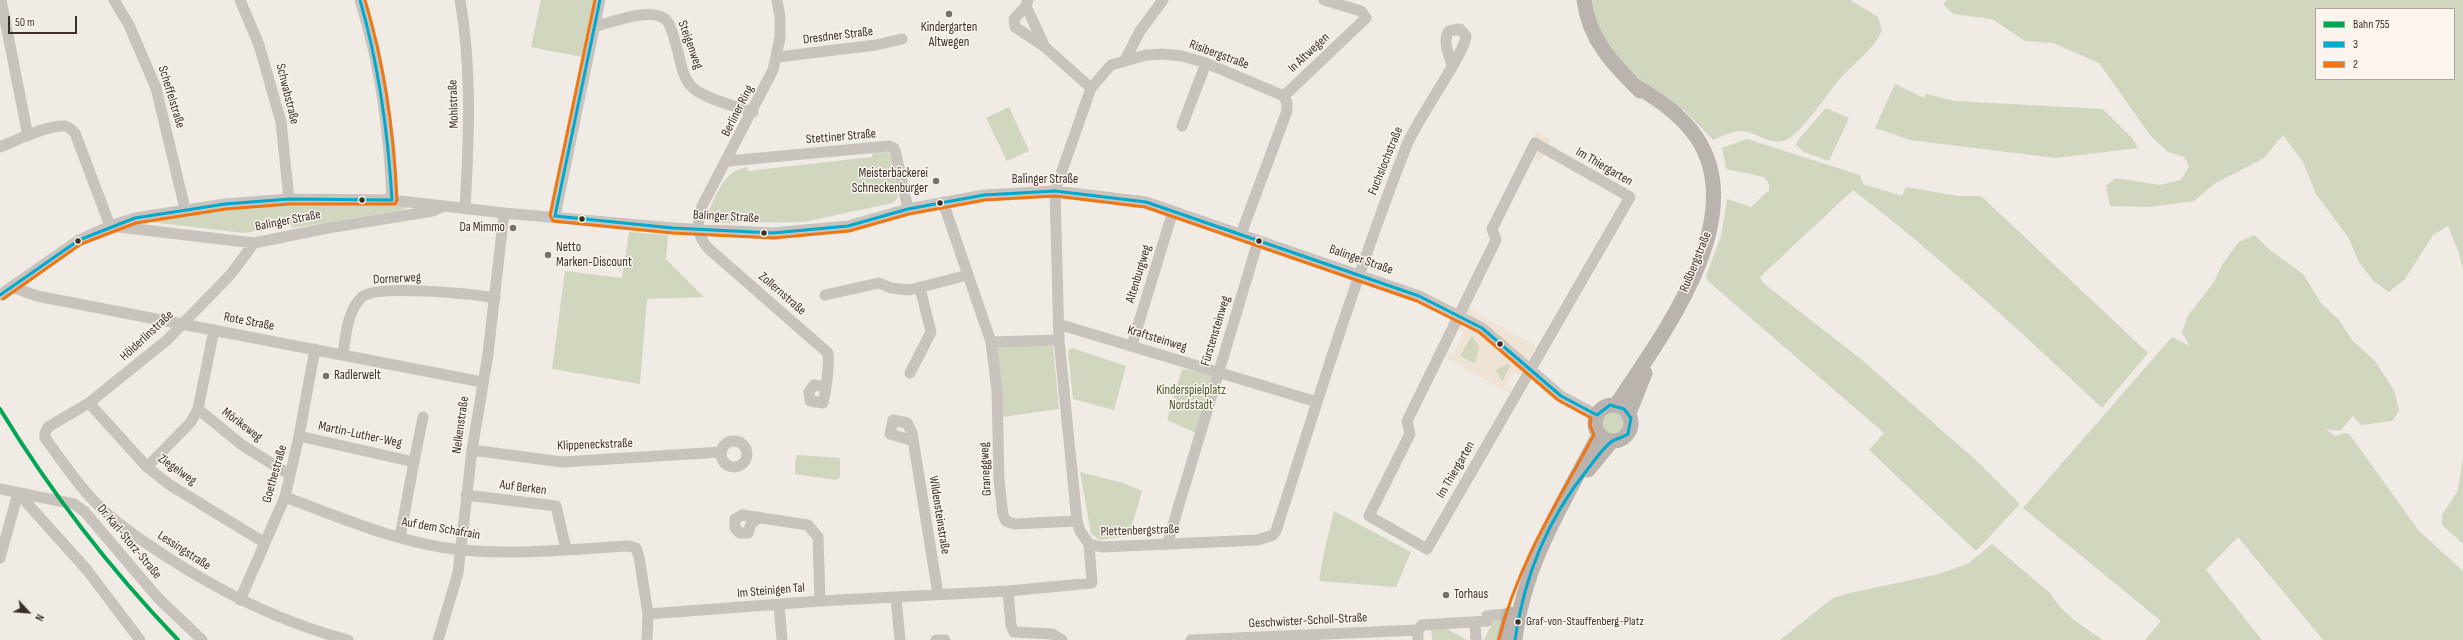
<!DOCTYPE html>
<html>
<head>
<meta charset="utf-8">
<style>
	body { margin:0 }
	#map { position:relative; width:2463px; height:640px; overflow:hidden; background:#f0ebe5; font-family:"Sofia Sans Condensed",sans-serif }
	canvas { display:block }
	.legend { position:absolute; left:2315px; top:8px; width:140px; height:72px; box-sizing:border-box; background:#fbf5ee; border:1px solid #aea6a0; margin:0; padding:5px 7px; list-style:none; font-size:12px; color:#3b302b }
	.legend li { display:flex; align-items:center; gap:8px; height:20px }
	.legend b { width:20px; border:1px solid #aea6a0 }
	.north { position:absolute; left:8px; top:592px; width:40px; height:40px; -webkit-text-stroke:3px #fbf5ee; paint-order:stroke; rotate:116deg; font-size:11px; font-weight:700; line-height:16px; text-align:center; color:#3b302b }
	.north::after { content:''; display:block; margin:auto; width:14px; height:18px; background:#3b302b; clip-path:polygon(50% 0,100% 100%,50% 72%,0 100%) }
	.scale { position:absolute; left:8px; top:16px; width:69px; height:18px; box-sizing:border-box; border:2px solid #3b302b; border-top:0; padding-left:5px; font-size:12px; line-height:14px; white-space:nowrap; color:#3b302b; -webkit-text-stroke:3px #fbf5ee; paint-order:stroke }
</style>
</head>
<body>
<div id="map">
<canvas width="2463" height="640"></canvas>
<ul class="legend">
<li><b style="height:5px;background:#00a651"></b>Bahn 755</li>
<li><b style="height:5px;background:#00a9ce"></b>3</li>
<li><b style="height:5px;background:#ee7614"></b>2</li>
</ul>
<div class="north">N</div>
<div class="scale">50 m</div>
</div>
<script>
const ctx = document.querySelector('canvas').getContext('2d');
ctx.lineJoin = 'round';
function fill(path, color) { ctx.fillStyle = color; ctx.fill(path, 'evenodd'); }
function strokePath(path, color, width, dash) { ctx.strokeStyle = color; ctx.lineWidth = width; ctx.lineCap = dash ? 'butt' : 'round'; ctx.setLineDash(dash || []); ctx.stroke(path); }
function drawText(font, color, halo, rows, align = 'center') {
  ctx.font = font + ' "Sofia Sans Condensed",sans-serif'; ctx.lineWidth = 3; ctx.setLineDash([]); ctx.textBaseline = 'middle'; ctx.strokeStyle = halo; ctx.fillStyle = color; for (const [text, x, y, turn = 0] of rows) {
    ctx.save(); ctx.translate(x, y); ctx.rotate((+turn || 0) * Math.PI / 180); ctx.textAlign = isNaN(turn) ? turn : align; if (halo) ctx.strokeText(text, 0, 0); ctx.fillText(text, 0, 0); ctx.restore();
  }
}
const green = new Path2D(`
	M541 0H594L582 57 531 47Z
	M1590 0H1850L1878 17 1882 30C1874 49 1860 58 1846 72 1831 86 1802 136 1783 141 1771 144 1759 135 1748 132 1736 129 1724 135 1713 140L1683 109 1681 111 1617 61 1597 29Z
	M1947 0H2463V270L2459 253 2448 226 2433 235 2405 279 2389 292 2373 281 2359 262 2348 237 2316 194 2303 162 2283 135 2264 158 2214 184 2194 201 2149 207 2110 206 2106 186 2116 178 2160 185 2181 180 2189 166 2184 157 2168 152 2150 135 2099 63 2053 43 2025 41 1992 19 1953 14 1943 4ZM2316 9H2454V79H2316Z
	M1895 84 1924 98 1926 94 1955 101 2103 109 2133 139 2138 148 2055 158 1910 140 1875 128Z
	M1009 107 1029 151 1007 161 986 118Z
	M1826 108 1849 118 1829 161 1804 152 1796 145 1798 140Z
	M1747 139 1860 175 1863 184 1902 196 1906 187 1958 196H1981L2148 353 2102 408C2022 333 1941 257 1853 190L1760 277 1763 283 1862 360 1979 463 2020 504 1976 551 1869 450 1884 433 1709 282 1706 276 1721 236 1727 199 1751 207 1769 190V184L1764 177 1726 169 1722 148Z
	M887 152 893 156 898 197 893 203 803 222 717 223 711 219 709 210C719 190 723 172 747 167L748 171 872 157 873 153Z
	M289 204H388L408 207 402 210 293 228 291 225 244 233 142 221 224 209Z
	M629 232 668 235 666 259 704 297 647 299 640 384 552 369 565 271 622 278Z
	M2254 235 2270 250 2303 274 2321 303 2339 320 2352 340 2375 361 2394 390 2399 411 2392 421 2361 425 2353 416 2340 431 2326 429 2335 436 2346 433 2350 435 2419 531 2463 571V640H2323L2238 537 2206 570 2262 640H2145L2161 621 2023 508 2172 337 2190 346 2182 333 2187 317 2214 282 2223 263 2239 242Z
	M1472 335 1480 347 1475 364 1460 356Z
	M991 346H1053L1059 409 1002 417Z
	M1072 348 1126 366 1114 410 1073 399 1068 351Z
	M1508 363 1510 366 1502 382 1495 370Z
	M1182 369 1213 374 1196 433 1167 420Z
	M1600 423a14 14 0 1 1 28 0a14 14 0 1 1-28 0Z
	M797 455 840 458V477L836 480 795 474V462Z
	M2463 457V544L2442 525V515L2458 490Z
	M1080 472 1123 483 1142 491 1129 536 1100 540 1091 534Z
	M1334 511 1411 552 1396 587 1319 581 1324 552Z
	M1992 544 2051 594C2062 614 2084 627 2103 640H1780L1833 598 1850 593 1939 574 1969 563Z
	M1494 619H1502L1497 640H1484Z
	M1431 628 1447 629 1467 640H1432Z`);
const plaza = new Path2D(`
	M1536 131 1551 140 1540 161 1526 153Z
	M1467 307 1536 346 1520 375 1514 372 1506 384 1512 388 1509 393 1443 356 1445 352 1453 355 1464 332 1457 328ZM1471 335 1480 347 1475 364 1460 356ZM1509 364 1510 366 1503 382 1495 370Z`);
const street = new Path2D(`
	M1 0 28 136
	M114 0 129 25 156 88 185 209
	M240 0 259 45 281 122 289 199
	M360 0C381 66 389 131 392 200
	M460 0C472 68 469 139 465 208
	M777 0 780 17V38L773 70 702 206C697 223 696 236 709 249L828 353C829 370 827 386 823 403L810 401 809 392 814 385 826 387
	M1028 0 1026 6 1014 19 1015 27 1045 47 1091 88
	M1026 6 1045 47
	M593 27C611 23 653 5 667 21 673 29 675 43 678 52 681 64 683 77 691 86 701 98 738 107 753 112
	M778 57 876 45 902 39
	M1125 60 1140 31 1163 0
	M1284 96 1366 18 1361 11 1324 0
	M1182 126 1206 63
	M1535 143 1630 197 1427 549 1369 516 1410 434 1407 421 1496 240 1492 229Z
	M0 147C17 140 47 125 65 126 69 127 72 130 75 133L110 226 254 243 328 228 433 211 442 207
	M728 161 889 146 894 148 896 154 908 209
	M943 202 991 342 997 390 999 480 1003 515 1006 521 1014 524 1077 521
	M555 216 600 0
	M1241 234 1287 111V103L1284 96 1206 63 1182 56 1162 54 1146 55 1111 65 1091 88 1055 191 1059 340 1077 521 1080 531 1089 544 1102 547 1258 540 1273 535 1276 531C1317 402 1357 273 1406 147 1415 122 1466 52 1466 36L1460 29 1449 31C1442 41 1449 54 1452 65
	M254 243 231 274 167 340 89 403 48 427 45 433V438C61 459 75 481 93 500 115 523 141 540 167 557 224 594 283 623 348 640
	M12 287 37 296 482 382
	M0 295 79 240 110 226 135 218 225 204 289 199 392 200 504 213 673 228 773 233 848 226 908 209 984 195 1055 191 1146 202 1419 296 1482 328 1561 396 1597 415
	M825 295 879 283 891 288 909 290 968 275
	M1058 324 1317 402
	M991 342 1059 340
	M1132 345 1173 211
	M343 354C346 335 347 311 362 297 377 284 473 294 495 298
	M910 373 931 332 920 288
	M89 403 147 467 170 485 265 543
	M198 409 242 445 290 475
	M299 436 414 462 423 417
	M913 441 890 434 893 420 907 423 912 433 938 594
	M721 454a13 13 0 1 1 26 0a13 13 0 1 1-26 0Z
	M472 450 562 462 721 452
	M147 467 191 422 198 409 214 330
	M0 489 74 504 85 512 158 598 202 640
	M18 493 87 570 140 640
	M466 495 556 506 566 549
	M285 497C342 518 401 544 462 550 518 555 574 549 629 546L636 548 639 557 648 614 647 640
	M759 517 751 524 748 533H740L735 528V519L742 515 808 525 818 537 820 601
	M400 537 414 462
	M1167 545 1258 241
	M0 558 18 493
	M1008 591 1011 625 1014 632 1052 634 1062 640
	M896 598 900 640
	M240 600 285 497 299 436 315 349
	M779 605 782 640
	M648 614 820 601 1008 591 1092 583 1089 544
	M1475 622 1476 640
	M1418 630 1422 625 1487 621V616L1505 614
	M438 640 458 573 472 450 488 354 504 213
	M936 640H945
	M1191 640 1418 630V640`);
const secondary = new Path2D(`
	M1584 0C1589 40 1613 64 1640 91
	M1595 423a18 18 0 1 1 36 0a18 18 0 1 1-36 0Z
	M1616 405C1660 338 1751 220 1697 138 1681 114 1657 99 1633 84
	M1629 413 1645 373
	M1588 470 1612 441
	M1504 640 1510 614
	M1515 640C1523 565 1565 500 1599 435`);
const bus1 = new Path2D(`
	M600 0 555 216 673 228 773 233 848 226 908 209 984 195 1055 191 1146 202 1419 296 1482 328 1561 396 1597 415 1610 405 1624 409 1631 418 1628 434C1623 438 1616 438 1611 442 1602 449 1595 460 1587 470 1547 520 1524 577 1515 640
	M0 295 79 240 135 218 225 204 289 199 392 200C388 132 379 66 360 0`);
const bus2 = new Path2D(`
	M595 0 550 215 553 221 672 233 773 238 849 231 909 214 985 200 1055 196 1145 207 1417 301 1479 332 1558 400 1591 418 1590 425 1594 435C1558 501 1517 565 1499 639
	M3 299 81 244 136 223 226 209 289 204H395L397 200C394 132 385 66 365 0`);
const rail1 = new Path2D(`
	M0 409C51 493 110 569 178 640`);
const markers = [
	[949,14,4,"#7a716c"],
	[936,181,4,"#7a716c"],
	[362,200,3.5,"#3b302b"],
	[940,203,3.5,"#3b302b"],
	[582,219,3.5,"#3b302b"],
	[513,228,4,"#7a716c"],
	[764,233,3.5,"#3b302b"],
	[78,241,3.5,"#3b302b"],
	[1259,241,3.5,"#3b302b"],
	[548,255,4,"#7a716c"],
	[1500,344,3.5,"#3b302b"],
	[326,376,4,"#7a716c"],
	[1446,595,4,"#7a716c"],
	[1518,622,3.5,"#3b302b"]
];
const busNames = [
	["Graf-von-Stauffenberg-Platz",1526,622]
];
const poiNames = [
	["Kindergarten",949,28,"center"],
	["Altwegen",949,43,"center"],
	["Meisterbäckerei",928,174,"right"],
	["Schneckenburger",928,189,"right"],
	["Da Mimmo",505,228,"right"],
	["Netto",556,248],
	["Marken-Discount",556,263],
	["Radlerwelt",334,376],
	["Torhaus",1454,595]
];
const streetNames = [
	["Dresdner Straße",838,36,-7],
	["Steigenweg",690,45,70],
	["In Altwegen",1309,53,-43],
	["Risibergstraße",1219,55,20],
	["Schwabstraße",287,94,76],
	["Scheffelstraße",171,97,73],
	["Mohlstraße",454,104,-92],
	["Berliner Ring",738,111,-63],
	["Stettiner Straße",841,137,-5],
	["Fuchslochstraße",1386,161,-68],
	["Im Thiergarten",1604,167,30],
	["Balinger Straße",1045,180],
	["Balinger Straße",726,217,3],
	["Balinger Straße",288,221,-11],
	["Balinger Straße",1361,260,19],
	["Rußbergstraße",1696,262,-68],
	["Altenburgweg",1139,274,-73],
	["Dornerweg",397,279,-3],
	["Zollernstraße",782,294,41],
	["Rote Straße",249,322,11],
	["Fürstensteinweg",1216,331,-73],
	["Hölderlinstraße",147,336,-43],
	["Kraftsteinweg",1157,339,17],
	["Mörikeweg",242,425,37],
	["Nelkenstraße",461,425,-82],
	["Martin-Luther-Weg",360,435,12],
	["Klippeneckstraße",595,445,-2],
	["Graneggweg",986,469,-93],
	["Ziegelweg",177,470,35],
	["Im Thiergarten",1456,470,-60],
	["Goethestraße",275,474,-74],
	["Auf Berken",523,488,7],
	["Wildensteinstraße",939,515,81],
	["Auf dem Schafrain",441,529,10],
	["Plettenbergstraße",1140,531,-2],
	["Dr. Karl-Storz-Straße",129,542,50],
	["Lessingstraße",184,551,33],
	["Im Steinigen Tal",771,591,-5],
	["Geschwister-Scholl-Straße",1308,621,-3]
];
const parkNames = [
	["Kinderspielplatz",1191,391],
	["Nordstadt",1191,406]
];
fill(green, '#d1d6bf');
fill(plaza, '#eee3d5');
strokePath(street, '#c9c3be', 11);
strokePath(secondary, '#bab3ae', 15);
strokePath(bus1, '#00a9ce', 3);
strokePath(bus2, '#ee7614', 3);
strokePath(rail1, '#00a651', 4);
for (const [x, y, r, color] of markers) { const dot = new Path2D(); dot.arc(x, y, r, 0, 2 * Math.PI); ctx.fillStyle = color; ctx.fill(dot); strokePath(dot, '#fbf5ee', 1.5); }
drawText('12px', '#3b302b', '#fbf5ee', busNames, 'left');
drawText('13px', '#3b302b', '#fbf5ee', poiNames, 'left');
drawText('13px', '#3b302b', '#fbf5ee', streetNames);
drawText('13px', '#4a5a2e', '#fbf5ee', parkNames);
</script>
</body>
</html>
